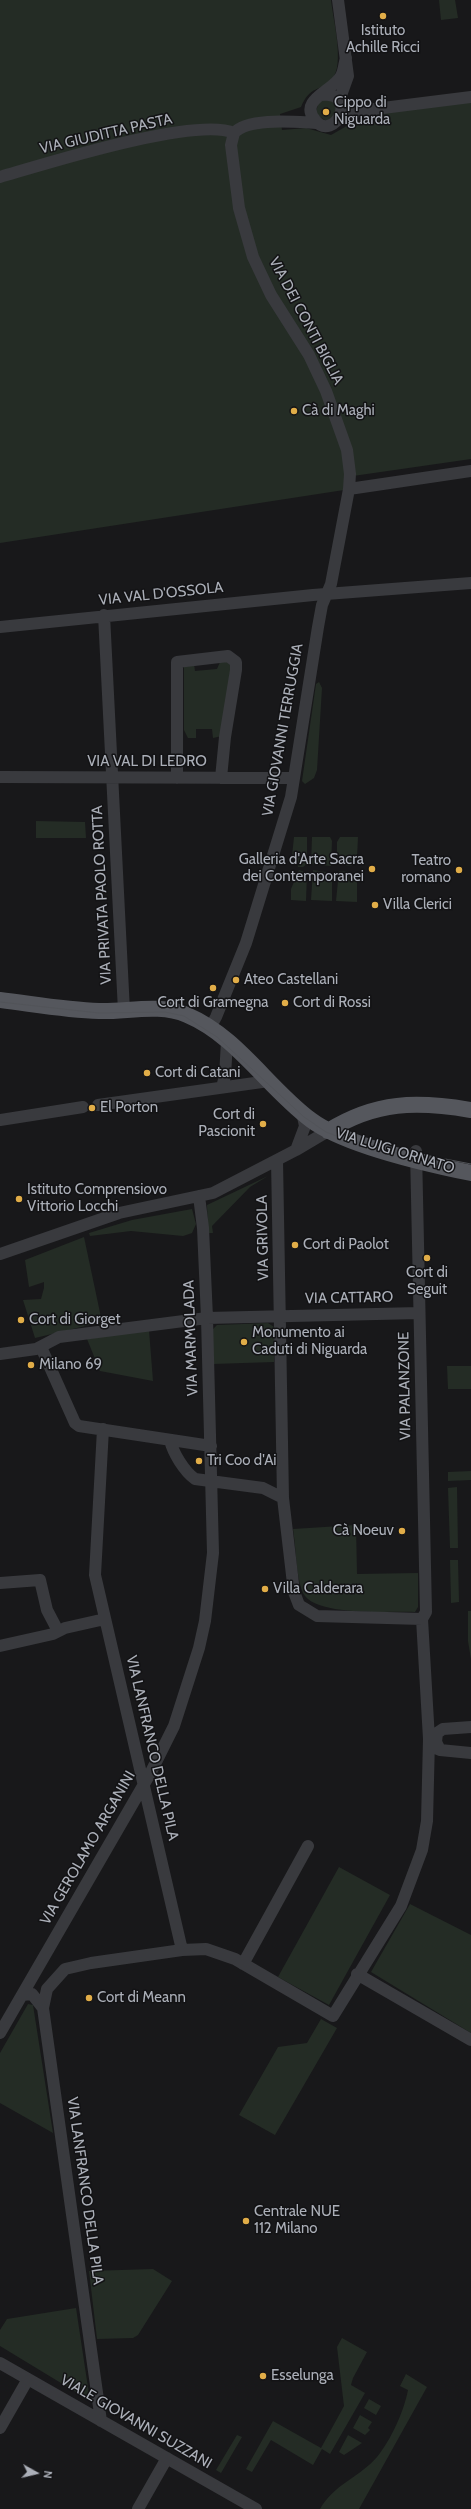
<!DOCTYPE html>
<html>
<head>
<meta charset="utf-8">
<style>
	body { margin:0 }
	#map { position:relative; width:471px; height:2509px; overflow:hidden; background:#18181a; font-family:Cabin,sans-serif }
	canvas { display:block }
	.north { position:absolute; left:16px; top:2453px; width:40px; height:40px; -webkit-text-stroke:3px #131315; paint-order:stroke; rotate:98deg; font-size:11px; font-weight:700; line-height:16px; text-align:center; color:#abafb8 }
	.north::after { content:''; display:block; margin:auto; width:14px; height:18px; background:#abafb8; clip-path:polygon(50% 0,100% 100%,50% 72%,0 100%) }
</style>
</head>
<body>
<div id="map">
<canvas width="471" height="2509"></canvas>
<div class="north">N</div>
</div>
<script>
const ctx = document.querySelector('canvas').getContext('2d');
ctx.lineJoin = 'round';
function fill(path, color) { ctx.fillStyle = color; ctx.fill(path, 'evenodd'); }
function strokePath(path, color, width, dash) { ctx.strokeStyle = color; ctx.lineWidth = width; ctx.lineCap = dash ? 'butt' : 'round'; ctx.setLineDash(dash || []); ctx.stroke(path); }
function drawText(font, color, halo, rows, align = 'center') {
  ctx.font = font + ' Cabin,sans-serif'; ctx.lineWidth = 3; ctx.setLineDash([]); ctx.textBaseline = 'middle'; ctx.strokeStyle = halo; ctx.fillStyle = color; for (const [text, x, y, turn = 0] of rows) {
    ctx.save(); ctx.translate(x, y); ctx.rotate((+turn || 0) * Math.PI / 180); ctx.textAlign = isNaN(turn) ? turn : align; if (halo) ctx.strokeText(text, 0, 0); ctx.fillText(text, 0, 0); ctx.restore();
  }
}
const green = new Path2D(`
	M0 0H331C333 19 345 65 332 79 319 93 311 84 301 107L280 114 282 130 306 128 331 135 366 115 471 102V459L346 477 344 490 0 543Z
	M439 0H455L458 18 441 20Z
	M320 99 336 102 338 109 328 122 315 114Z
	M226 661 231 665 222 736 213 738 212 729H196V738H188L184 730V665L194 664 195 671 217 669 220 662Z
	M319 682 322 688 317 770 314 778 305 784 302 781 316 684Z
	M36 821 85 822 86 838H36Z
	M294 837H307V864L303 867H298L297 861 292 856Z
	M312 837H330L332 841 331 866 311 864Z
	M340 837H358L357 858 351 866 337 864V842Z
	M299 870 307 873 306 901 291 900V889Z
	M313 870 332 873V901L311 900Z
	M339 871 351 872 357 879V902L336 901Z
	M268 1176 250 1187 212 1226 213 1233H208L207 1205Z
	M192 1209 196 1224 192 1233 183 1236 131 1231 90 1236 89 1233 132 1220Z
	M84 1237 102 1322 35 1338 23 1300 41 1299 44 1288V1282L29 1287 25 1260Z
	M268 1323 274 1327V1362L213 1364 212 1330 217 1325Z
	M149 1330 153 1381 100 1371 87 1339Z
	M447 1366H471V1389H448Z
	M471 1471V1480L448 1481V1472Z
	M457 1487 458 1548H450L448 1488Z
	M356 1525 357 1574 418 1573V1607L415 1612C390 1611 315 1617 303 1593 296 1577 296 1547 293 1529Z
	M450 1560H458L459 1602 451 1603Z
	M468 1611H471V1659L468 1641Z
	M339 1867 390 1895 329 2005 278 1977Z
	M410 1904 471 1935V2033L371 1972Z
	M28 2004 33 2005 53 2133 0 2103V2053Z
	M321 2019 337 2028 275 2135 239 2115 278 2047 307 2043Z
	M153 2269 172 2281 138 2335 133 2338 97 2339 89 2271Z
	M76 2308 89 2394 84 2397 0 2346V2330L7 2319Z
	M342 2338 367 2352 353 2378 351 2385 365 2393 330 2454 322 2449 313 2465 271 2440 252 2472 246 2469 273 2421 321 2448 344 2406 337 2347Z
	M406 2374 427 2387 359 2509H320C334 2484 360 2477 377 2457 391 2440 404 2411 408 2390L400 2386Z
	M369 2399 381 2406 376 2415 364 2408Z
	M360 2415 372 2422 368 2428 370 2430 365 2435 353 2428Z
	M237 2435 242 2437 221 2473 216 2470Z
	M348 2435 362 2443 344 2455 339 2452Z`);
const minor = new Path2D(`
	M338 0 348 76 339 101
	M320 95C361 90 334 144 315 120 298 100 333 91 341 76 344 71 344 64 346 58
	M338 120 359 111 471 97
	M0 177C45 164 196 116 234 133
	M349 489 471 471
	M104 615 124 1011
	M0 627 313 595 471 583
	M0 777 294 778
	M177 778V662L228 656 236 662V670L225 737 221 778
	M210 1028 216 1017 246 943 291 797 318 627 322 605 331 584 349 489 350 474 347 450 326 391 309 355 271 295 253 257 239 208 231 145 234 133C248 117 296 122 316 123
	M222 1087 225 1076 227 1041
	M98 1105 269 1081
	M0 1120 83 1107
	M296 1150 305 1126 302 1112
	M277 1160 283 1498 294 1592 299 1605 317 1616 422 1619
	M0 1254 119 1213 213 1193 296 1150 328 1131
	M41 1347 75 1423 79 1426 211 1446
	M0 1354 36 1349 59 1337 207 1318 419 1313
	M103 1429 95 1575 182 1950
	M170 1440C173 1453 184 1471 195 1479L263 1488 283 1498
	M0 1583 40 1580 47 1610 58 1631
	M0 1646 53 1634 65 1628 105 1619
	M433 1747 440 1750 471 1753
	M440 1750 436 1742 437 1733 443 1729 471 1727
	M243 1964 308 1846
	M357 1974 471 2040
	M22 1995 32 1994 43 2008
	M0 2033 151 1772 174 1726 199 1648 205 1621 213 1553 207 1318 203 1228 199 1196
	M0 2363 256 2509
	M101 2421 43 2008 47 1989 65 1969 91 1963 182 1950 206 1949 235 1959 333 2016 401 1906 422 1850 427 1821 429 1739 422 1619 426 1612 416 1151
	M0 2428 28 2379
	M138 2509 167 2458`);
const major = new Path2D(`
	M0 1000C33 1004 66 1010 99 1011 127 1012 160 1003 187 1015 237 1036 268 1088 311 1120 346 1146 427 1164 471 1173
	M328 1131C376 1101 417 1101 471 1110`);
const tram = new Path2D(`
	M0 1002 99 1013 165 1012 184 1016 217 1037 304 1117 326 1132 347 1140 471 1164`);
const markers = [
	[383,16,4,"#e1ad48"],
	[326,112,4,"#e1ad48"],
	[294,411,4,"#e1ad48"],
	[372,869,4,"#e1ad48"],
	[459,870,4,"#e1ad48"],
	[375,905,4,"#e1ad48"],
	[236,980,4,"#e1ad48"],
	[213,988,4,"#e1ad48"],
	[285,1003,4,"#e1ad48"],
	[147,1073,4,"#e1ad48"],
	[92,1108,4,"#e1ad48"],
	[263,1124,4,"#e1ad48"],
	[19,1199,4,"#e1ad48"],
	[295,1245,4,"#e1ad48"],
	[427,1258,4,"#e1ad48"],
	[21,1320,4,"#e1ad48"],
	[244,1342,4,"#e1ad48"],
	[31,1365,4,"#e1ad48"],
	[199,1461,4,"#e1ad48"],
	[402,1531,4,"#e1ad48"],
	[265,1589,4,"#e1ad48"],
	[89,1998,4,"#e1ad48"],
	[246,2221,4,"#e1ad48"],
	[263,2376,4,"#e1ad48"]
];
const poiNames = [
	["Istituto",383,31,"center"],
	["Achille Ricci",383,48,"center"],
	["Cippo di",334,103],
	["Niguarda",334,120],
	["Cà di Maghi",302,411],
	["Galleria d'Arte Sacra",364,860,"right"],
	["dei Contemporanei",364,877,"right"],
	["Teatro",451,861,"right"],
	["romano",451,878,"right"],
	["Villa Clerici",383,905],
	["Ateo Castellani",244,980],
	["Cort di Gramegna",213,1003,"center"],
	["Cort di Rossi",293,1003],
	["Cort di Catani",155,1073],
	["El Porton",100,1108],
	["Cort di",255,1115,"right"],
	["Pascionit",255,1132,"right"],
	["Istituto Comprensiovo",27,1190],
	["Vittorio Locchi",27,1207],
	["Cort di Paolot",303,1245],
	["Cort di",427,1273,"center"],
	["Seguit",427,1290,"center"],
	["Cort di Giorget",29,1320],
	["Monumento ai",252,1333],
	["Caduti di Niguarda",252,1350],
	["Milano 69",39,1365],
	["Tri Coo d'Ai",207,1461],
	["Cà Noeuv",394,1531,"right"],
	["Villa Calderara",273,1589],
	["Cort di Meann",97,1998],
	["Centrale NUE",254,2212],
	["112 Milano",254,2229],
	["Esselunga",271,2376]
];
const streetNames = [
	["VIA GIUDITTA PASTA",106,134,-13],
	["VIA DEI CONTI BIGLIA",306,321,62],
	["VIA VAL D'OSSOLA",161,594,-6],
	["VIA GIOVANNI TERRUGGIA",283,730,-80],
	["VIA VAL DI LEDRO",147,762],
	["VIA PRIVATA PAOLO ROTTA",102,895,-93],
	["VIA LUIGI ORNATO",395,1151,17],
	["VIA GRIVOLA",263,1238,-91],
	["VIA CATTARO",349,1298,-1],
	["VIA MARMOLADA",191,1338,-92],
	["VIA PALANZONE",405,1386,-91],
	["VIA LANFRANCO DELLA PILA",152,1748,77],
	["VIA GEROLAMO ARGANINI",88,1848,-60],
	["VIA LANFRANCO DELLA PILA",85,2191,82],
	["VIALE GIOVANNI SUZZANI",136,2422,30]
];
fill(green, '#242c25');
strokePath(minor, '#393a3e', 12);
strokePath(major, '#55575d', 16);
strokePath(tram, '#525459', 1);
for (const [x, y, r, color] of markers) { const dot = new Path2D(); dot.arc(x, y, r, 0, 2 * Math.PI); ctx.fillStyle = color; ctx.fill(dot); strokePath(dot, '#131315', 1.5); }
drawText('15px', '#abafb8', '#131315', poiNames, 'left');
drawText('15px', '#abafb8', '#131315', streetNames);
</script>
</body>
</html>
